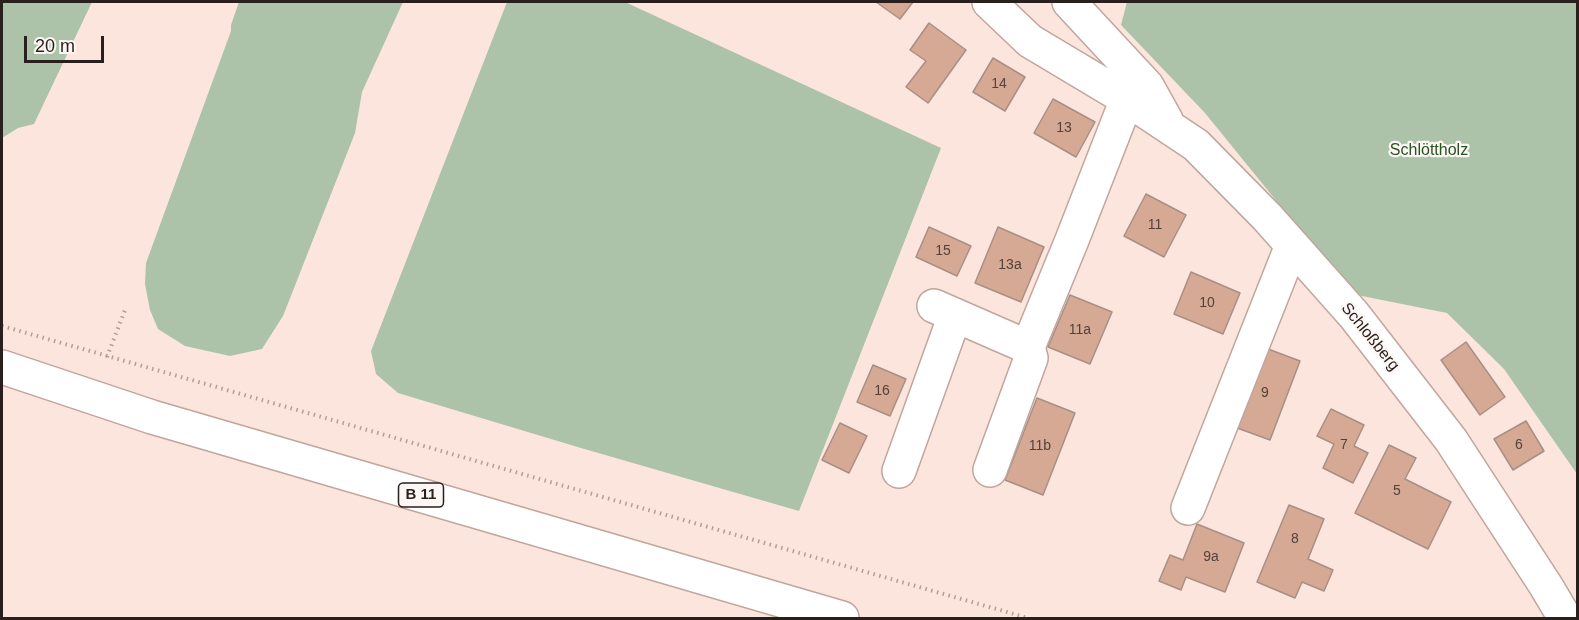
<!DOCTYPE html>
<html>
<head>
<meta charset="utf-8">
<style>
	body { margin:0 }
	#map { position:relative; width:1579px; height:620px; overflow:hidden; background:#fce5dd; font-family:Helvetica,sans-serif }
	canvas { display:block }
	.frame { position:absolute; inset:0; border:3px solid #291f1c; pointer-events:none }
	.scale { position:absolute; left:24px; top:36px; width:80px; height:27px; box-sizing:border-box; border:3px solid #291f1c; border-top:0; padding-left:8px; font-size:18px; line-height:21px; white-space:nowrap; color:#291f1c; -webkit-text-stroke:4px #fcf7f5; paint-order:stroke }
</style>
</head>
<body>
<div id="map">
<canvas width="1579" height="620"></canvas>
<div class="frame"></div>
<div class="scale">20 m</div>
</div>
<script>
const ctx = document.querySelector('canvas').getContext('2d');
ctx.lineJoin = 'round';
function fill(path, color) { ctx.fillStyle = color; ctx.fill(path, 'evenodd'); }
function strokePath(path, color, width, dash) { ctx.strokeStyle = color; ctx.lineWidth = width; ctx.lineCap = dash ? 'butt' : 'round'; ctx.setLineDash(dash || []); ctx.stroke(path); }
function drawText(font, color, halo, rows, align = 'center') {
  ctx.font = font + ' Helvetica,sans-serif'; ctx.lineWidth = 4.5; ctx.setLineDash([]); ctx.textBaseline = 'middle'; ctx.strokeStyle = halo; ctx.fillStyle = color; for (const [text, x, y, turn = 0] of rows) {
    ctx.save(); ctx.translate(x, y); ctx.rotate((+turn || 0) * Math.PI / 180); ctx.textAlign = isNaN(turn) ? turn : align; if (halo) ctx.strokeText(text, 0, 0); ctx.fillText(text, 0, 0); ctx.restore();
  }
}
const green = new Path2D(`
	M2 2H92L34 124 18 128 2 138Z
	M239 2H403L362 92 355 133 283 316 262 349 230 356 185 346 158 329 150 310 145 284 146 263 231 31V25Z
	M507 2H625L941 148 799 511 581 448 398 393 376 374 371 351Z
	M1127 2H1577V474L1504 369 1447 313 1352 294 1205 113 1121 25Z`);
const building = new Path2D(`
	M876 2H913L900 19Z
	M929 23 966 50 928 103 906 87 926 61 910 50Z
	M993 58 1025 77 1005 111 973 92Z
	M1053 99 1095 122 1076 157 1034 133Z
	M1146 194 1186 215 1164 257 1124 236Z
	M929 227 971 246 957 276 916 257Z
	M998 227 1044 247 1021 302 975 283Z
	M1191 272 1240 293 1223 334 1174 314Z
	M1070 295 1112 312 1090 364 1048 347Z
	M1466 342 1505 397 1480 415 1441 360Z
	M1260 346 1300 361 1270 440 1229 425Z
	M873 365 906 379 890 416 857 402Z
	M1037 398 1075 413 1043 495 1005 480Z
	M1331 409 1364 425 1354 446 1368 453 1353 483 1323 468 1334 444 1317 436Z
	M1526 421 1544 451 1513 470 1494 439Z
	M840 423 867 436 849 473 822 460Z
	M1389 445 1416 458 1405 479 1451 502 1428 549 1355 513Z
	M1289 505 1324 519 1308 559 1333 570 1324 591 1302 582 1295 598 1257 582Z
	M1197 524 1244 543 1225 592 1186 577 1181 590 1159 581 1170 555 1183 560Z`);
const path = new Path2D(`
	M2 326 1028 618
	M107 357 125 310`);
const minor = new Path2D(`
	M989 2 1030 41 1127 99 1196 145 1267 217 1354 315 1451 440 1546 586 1565 618
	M1069 2 1147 86 1166 120
	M934 306 1028 347 1072 240 1127 99
	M990 470 1031 358 1028 347
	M899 471 955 315
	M1188 508 1292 245`);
const major = new Path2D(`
	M2 367 152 417 842 618`);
const numberNames = [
	["14",999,84],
	["13",1064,128],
	["11",1155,225],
	["15",943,251],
	["13a",1010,265],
	["10",1207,303],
	["11a",1080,330],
	["16",882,391],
	["9",1265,393],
	["7",1344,445],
	["6",1519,445],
	["11b",1040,446],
	["5",1397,491],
	["8",1295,539],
	["9a",1211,557]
];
const shields = [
	[421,495,45]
];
const shieldNames = [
	["B 11",421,495]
];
const parkNames = [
	["Schlöttholz",1429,151]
];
const streetNames = [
	["Schloßberg",1370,337,51]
];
fill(green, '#acc3a9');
fill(building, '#d6a995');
strokePath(building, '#a88f85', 1.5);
strokePath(minor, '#c0a69d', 36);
strokePath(major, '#c0a69d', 36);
strokePath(path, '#b19f98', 4, [1.5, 4.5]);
strokePath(minor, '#fff', 33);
strokePath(major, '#fff', 33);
drawText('14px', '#54423a', null, numberNames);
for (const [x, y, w] of shields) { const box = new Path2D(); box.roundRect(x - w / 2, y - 12, w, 24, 4.5); ctx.fillStyle = '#fcf7f5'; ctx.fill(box); strokePath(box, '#291f1c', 1.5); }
drawText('bold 15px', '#291f1c', null, shieldNames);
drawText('16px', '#285221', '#fcf7f5', parkNames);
drawText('16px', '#291f1c', '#fcf7f5', streetNames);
</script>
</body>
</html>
